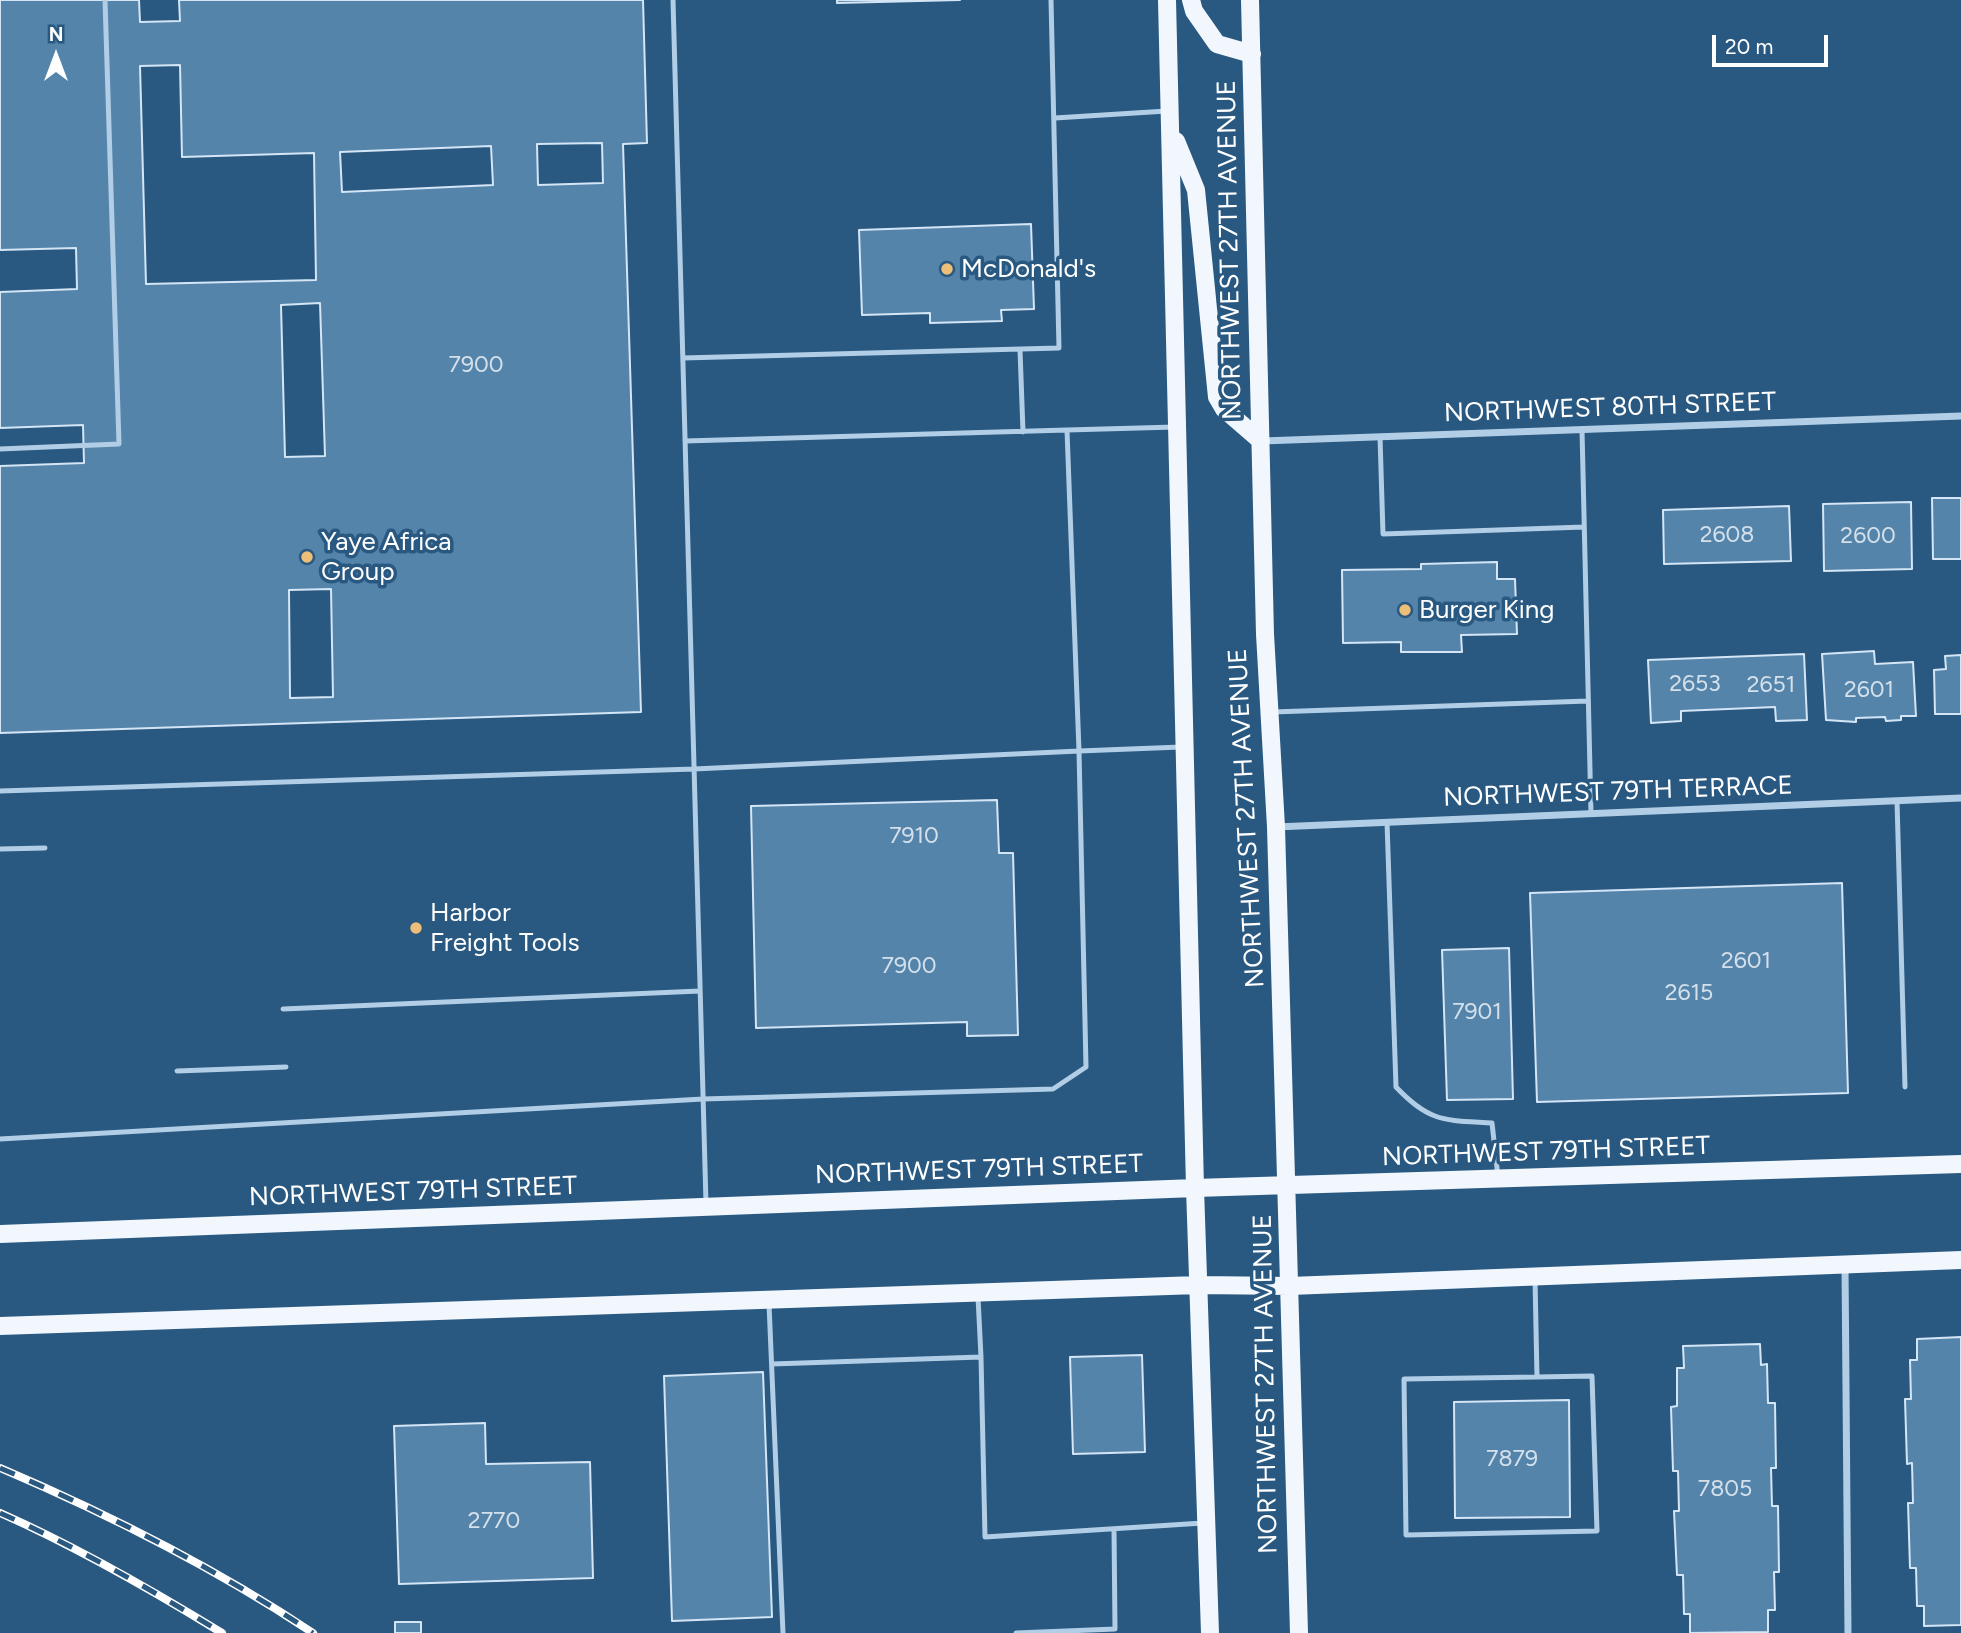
<!DOCTYPE html>
<html>
<head>
<meta charset="utf-8">
<style>
	body { margin:0 }
	#map { position:relative; width:1961px; height:1633px; overflow:hidden; background:#295881; font-family:Figtree,sans-serif }
	canvas { display:block }
	.north { position:absolute; left:21px; top:21px; width:70px; height:70px; -webkit-text-stroke:5px #295881; paint-order:stroke; rotate:0deg; font-size:19px; font-weight:700; line-height:28px; text-align:center; color:#fff }
	.north::after { content:''; display:block; margin:auto; width:24px; height:32px; background:#fff; clip-path:polygon(50% 0,100% 100%,50% 72%,0 100%) }
	.scale { position:absolute; left:1712px; top:35px; width:116px; height:32px; box-sizing:border-box; border:4px solid #fff; border-top:0; padding-left:9px; font-size:21px; line-height:24px; white-space:nowrap; color:#fff; -webkit-text-stroke:5px #295881; paint-order:stroke }
</style>
</head>
<body>
<div id="map">
<canvas width="1961" height="1633"></canvas>
<div class="north">N</div>
<div class="scale">20 m</div>
</div>
<script>
const ctx = document.querySelector('canvas').getContext('2d');
ctx.lineJoin = 'round';
function fill(path, color) { ctx.fillStyle = color; ctx.fill(path, 'evenodd'); }
function strokePath(path, color, width, dash) { ctx.strokeStyle = color; ctx.lineWidth = width; ctx.lineCap = dash ? 'butt' : 'round'; ctx.setLineDash(dash || []); ctx.stroke(path); }
function drawText(font, color, halo, rows, align = 'center') {
  ctx.font = font + ' Figtree,sans-serif'; ctx.lineWidth = 7; ctx.setLineDash([]); ctx.textBaseline = 'middle'; ctx.strokeStyle = halo; ctx.fillStyle = color; for (const [text, x, y, turn = 0] of rows) {
    ctx.save(); ctx.translate(x, y); ctx.rotate((+turn || 0) * Math.PI / 180); ctx.textAlign = isNaN(turn) ? turn : align; if (halo) ctx.strokeText(text, 0, 0); ctx.fillText(text, 0, 0); ctx.restore();
  }
}
const building = new Path2D(`
	M0 0H139L140 22 180 21 179 0H643L647 143 623 144 641 712 0 733V466L84 463 83 425 0 428V292L77 289 76 248 0 250ZM180 65 182 157 314 153 316 280 146 284 140 66ZM602 143 603 183 538 185 537 144ZM491 146 493 185 342 192 340 152ZM320 303 325 456 285 457 281 305ZM331 589 333 697 290 698 289 590Z
	M837 0H960L837 3Z
	M1031 224 1034 309 1001 310 1002 321 930 323V313L862 315 859 230Z
	M1932 498H1961V559H1933Z
	M1911 502 1912 569 1824 571 1823 504Z
	M1789 506 1791 561 1664 564 1663 510Z
	M1497 562V579H1515L1517 634 1461 635 1462 652H1401V642L1343 643 1342 570 1421 569V564Z
	M1874 651 1875 664 1913 662 1916 716H1901V720L1886 721 1885 717 1856 718V722L1826 720 1822 654Z
	M1804 654 1807 720 1776 721 1775 707 1681 711V721L1651 723 1648 660Z
	M1961 655V714H1935L1934 670 1946 669 1945 656Z
	M997 800 999 853H1013L1018 1035 967 1036V1022L756 1028 751 806Z
	M1842 883 1848 1093 1537 1102 1530 893Z
	M1509 948 1513 1099 1447 1100 1442 950Z
	M1961 1337V1625L1924 1626V1606H1917L1916 1568H1910L1908 1503H1913L1912 1463 1907 1464 1905 1399H1911L1910 1360H1917V1339Z
	M1760 1344 1761 1365 1767 1364 1768 1403H1775L1776 1468H1771L1772 1506H1778L1779 1572H1774L1775 1610H1768V1632L1690 1633V1614H1684L1683 1575H1677L1674 1511H1679L1678 1471H1673L1671 1407 1677 1406V1368H1684L1683 1346Z
	M1142 1355 1145 1452 1073 1454 1070 1357Z
	M763 1372 772 1617 672 1621 664 1376Z
	M1569 1400 1570 1517 1455 1518 1454 1402Z
	M485 1423 486 1464 590 1462 593 1578 399 1584 394 1426Z
	M395 1622H421V1633H395Z`);
const service = new Path2D(`
	M673 0 706 1203
	M1055 118 1167 111
	M1020 350 1023 432
	M683 358 1059 348 1051 0
	M1067 430 1175 427
	M1582 430 1591 813
	M1380 437 1383 534 1584 527
	M0 449 119 444 105 0
	M1273 712 1588 701
	M0 791 694 769 1079 751 1067 430 685 441
	M1897 801 1905 1087
	M1387 822 1396 1087C1430 1123 1445 1120 1492 1123L1498 1177
	M0 849 45 848
	M283 1009 700 991
	M177 1071 286 1067
	M0 1139 703 1099 1053 1089 1086 1067 1079 751 1181 747
	M1535 1279 1537 1377 1592 1376 1597 1531 1406 1535 1404 1379 1537 1377
	M978 1297 981 1357
	M769 1304 783 1633
	M772 1364 981 1357 985 1537 1203 1523
	M1016 1633 1115 1629 1114 1529`);
const minor = new Path2D(`
	M1262 441 1961 416
	M1276 827 1961 798
	M1845 1266 1848 1633`);
const primary = new Path2D(`
	M1167 0 1195 1188 1210 1633
	M1191 0 1194 11 1217 44 1252 54
	M1250 0 1265 634 1276 827 1299 1633
	M1176 141 1196 190 1217 397 1224 409 1261 441
	M0 1234 1195 1188 1961 1164
	M0 1326 1198 1285 1290 1286 1961 1260`);
const rail = new Path2D(`
	M0 1468C108 1514 215 1568 313 1633
	M0 1513C77 1547 150 1589 222 1633`);
const markers = [
	[947,269,7,"#edbe78"],
	[307,557,7,"#edbe78"],
	[1405,610,7,"#edbe78"],
	[416,928,7,"#edbe78"]
];
const numberNames = [
	["7900",476,365],
	["2608",1727,535],
	["2600",1868,536],
	["2653",1695,684],
	["2651",1771,685],
	["2601",1869,690],
	["7910",914,836],
	["2601",1746,961],
	["7900",909,966],
	["2615",1689,993],
	["7901",1477,1012],
	["7879",1512,1459],
	["7805",1725,1489],
	["2770",494,1521]
];
const streetNames = [
	["NORTHWEST 27TH AVENUE",1230,250,-91],
	["NORTHWEST 80TH STREET",1610,408,-2],
	["NORTHWEST 79TH TERRACE",1618,792,-2],
	["NORTHWEST 27TH AVENUE",1247,818,-93],
	["NORTHWEST 79TH STREET",1546,1152,-2],
	["NORTHWEST 79TH STREET",979,1170,-2],
	["NORTHWEST 79TH STREET",413,1192,-2],
	["NORTHWEST 27TH AVENUE",1266,1384,-91]
];
const poiNames = [
	["McDonald's",961,269],
	["Yaye Africa",321,542],
	["Group",321,572],
	["Burger King",1419,610],
	["Harbor",430,913],
	["Freight Tools",430,943]
];
fill(building, '#5584ab');
strokePath(building, '#d4e6f5', 2);
strokePath(service, '#b1cee6', 5);
strokePath(minor, '#b1cee6', 7);
strokePath(primary, '#f1f7fd', 18);
strokePath(rail, '#fff', 8);
strokePath(rail, '#295881', 5, [16]);
for (const [x, y, r, color] of markers) { const dot = new Path2D(); dot.arc(x, y, r, 0, 2 * Math.PI); ctx.fillStyle = color; ctx.fill(dot); strokePath(dot, '#295881', 2.5); }
drawText('23px', '#d4e0ea', null, numberNames);
drawText('26px', '#fff', '#295881', streetNames);
drawText('26px', '#fff', '#295881', poiNames, 'left');
</script>
</body>
</html>
